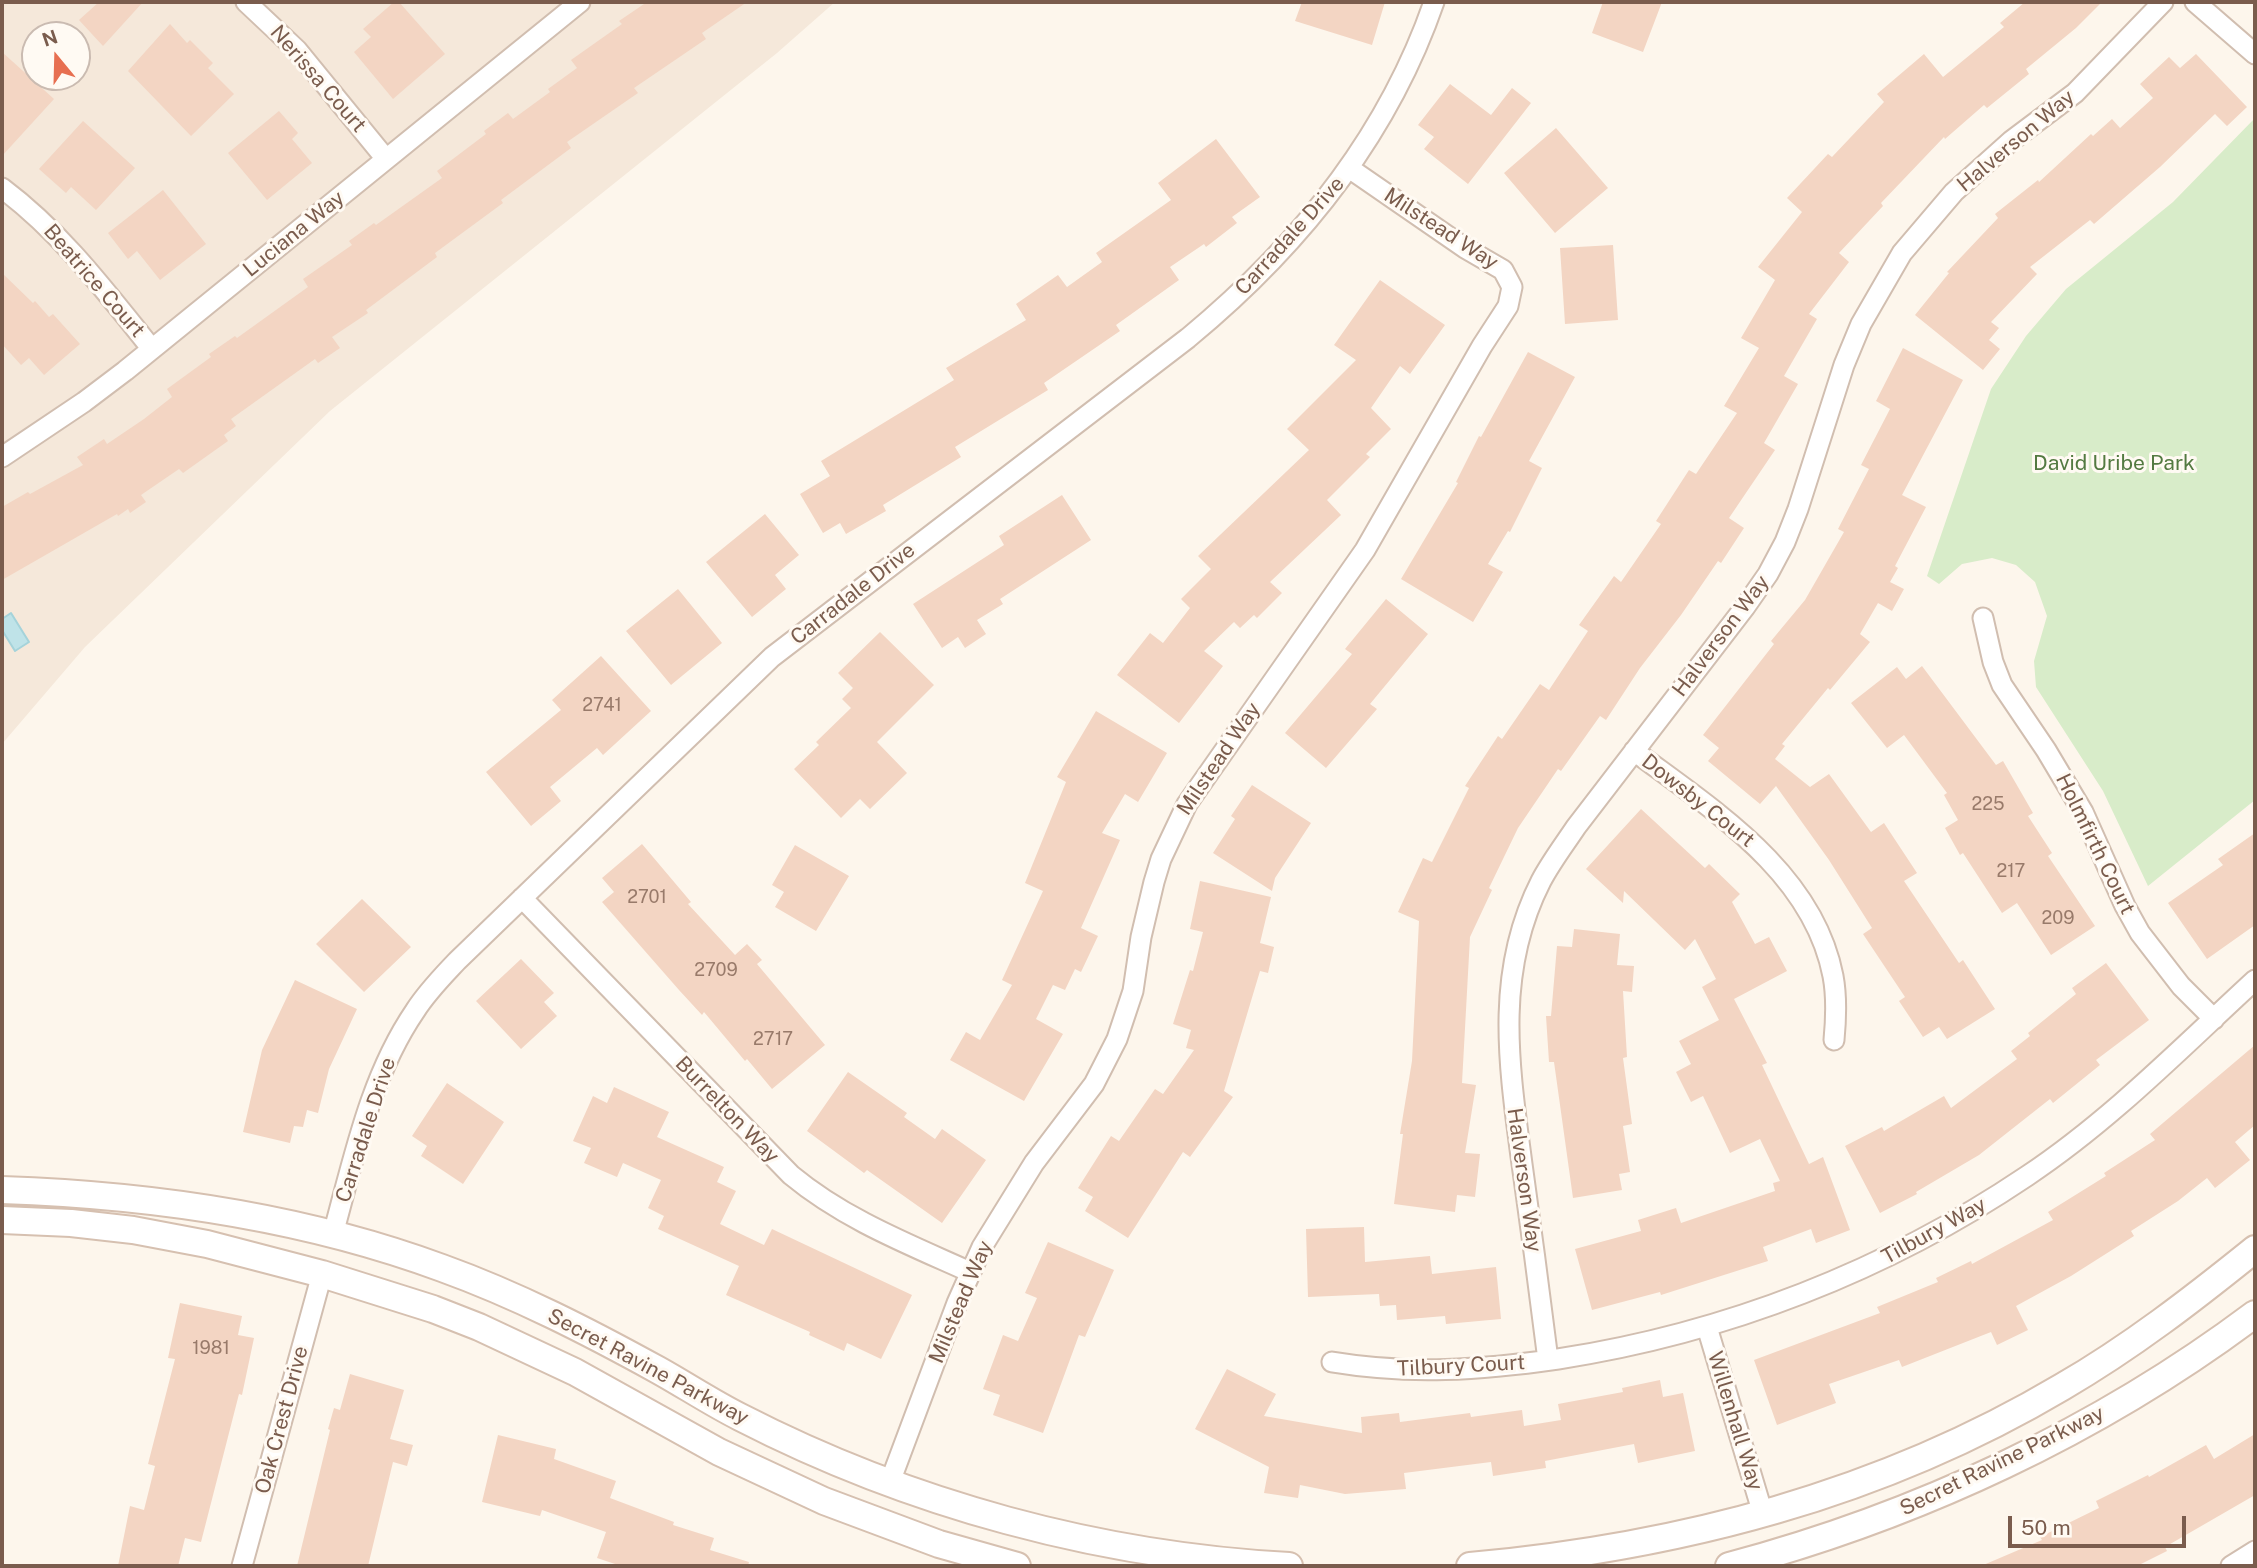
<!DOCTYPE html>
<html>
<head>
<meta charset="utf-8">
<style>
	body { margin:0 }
	#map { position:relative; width:2257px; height:1568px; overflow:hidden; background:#fdf6ec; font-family:"Public Sans",sans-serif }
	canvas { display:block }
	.frame { position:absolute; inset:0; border:4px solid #7a5c4d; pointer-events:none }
	.north { position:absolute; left:21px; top:21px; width:70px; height:70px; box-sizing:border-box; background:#fffaf3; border:2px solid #cabbb1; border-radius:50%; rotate:341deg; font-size:19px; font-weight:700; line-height:28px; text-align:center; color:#7a5c4d }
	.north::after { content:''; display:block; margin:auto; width:24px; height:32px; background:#e76f51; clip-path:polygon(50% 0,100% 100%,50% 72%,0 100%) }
	.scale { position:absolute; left:2008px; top:1516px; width:178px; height:32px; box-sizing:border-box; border:4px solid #7a5c4d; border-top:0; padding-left:9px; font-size:21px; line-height:24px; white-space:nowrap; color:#7a5c4d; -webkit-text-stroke:5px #fffaf3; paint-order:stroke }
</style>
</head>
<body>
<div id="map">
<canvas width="2257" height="1568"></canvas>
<div class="frame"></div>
<div class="north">N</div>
<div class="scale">50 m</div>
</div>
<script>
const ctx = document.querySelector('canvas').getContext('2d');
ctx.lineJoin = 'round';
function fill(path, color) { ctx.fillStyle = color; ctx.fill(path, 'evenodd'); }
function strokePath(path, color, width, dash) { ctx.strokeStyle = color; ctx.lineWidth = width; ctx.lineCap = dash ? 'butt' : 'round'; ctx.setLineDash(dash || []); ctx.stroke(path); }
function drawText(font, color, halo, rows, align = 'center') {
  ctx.font = font + ' "Public Sans",sans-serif'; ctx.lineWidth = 6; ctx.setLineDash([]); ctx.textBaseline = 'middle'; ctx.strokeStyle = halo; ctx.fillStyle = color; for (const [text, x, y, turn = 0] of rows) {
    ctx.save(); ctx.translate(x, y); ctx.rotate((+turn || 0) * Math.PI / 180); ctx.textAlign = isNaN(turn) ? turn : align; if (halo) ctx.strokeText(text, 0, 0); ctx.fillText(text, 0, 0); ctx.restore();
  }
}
const residential = new Path2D(`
	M2 2H835L777 53 330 411 85 647 2 744ZM35 35H77V77H35Z`);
const green = new Path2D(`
	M2255 118V800L2148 886 2103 791 2036 687 2034 661 2047 616 2035 582 2016 565 1992 558 1962 564 1939 584 1927 576 1991 389 2026 336 2066 289 2173 202Z`);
const water = new Path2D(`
	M11 613 29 642 15 651 2 630V619Z`);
const building = new Path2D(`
	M99 2H143L103 46 79 20Z
	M394 2H399L445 54 393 99 354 52 371 37 363 29Z
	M647 2H747L702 33 706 39 634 88 638 93 567 142 571 148 501 200 503 203 435 253 437 257 366 310 368 313 332 337 340 348 318 363 315 359 231 419 236 426 224 435 228 441 183 473 179 469 141 495 146 502 130 513 128 509 118 516 117 514 2 580V507L28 492 30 494 83 465 77 457 104 439 107 444 144 419 172 397 167 389 211 357 209 354 235 336 237 338 308 287 303 279 352 245 349 241 374 223 376 225 442 178 437 171 486 134 484 131 508 113 513 119 550 92 548 89 577 68 571 60 622 24 619 21Z
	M1302 2H1385L1372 45 1295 21Z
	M1603 2H1662L1643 52 1592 33Z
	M2025 2H2102L2076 28 2026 69 2029 74 1987 108 1984 105 1945 139 1944 137 1881 203 1883 206 1839 253 1849 262 1809 314 1817 319 1784 376 1798 384 1764 443 1775 450 1729 518 1744 528 1721 563 1718 561 1681 615 1640 668 1606 720 1600 716 1561 771 1558 769 1518 828 1489 888 1492 890 1470 937 1462 1083 1476 1085 1465 1153 1480 1154 1475 1197 1457 1195 1455 1212 1394 1204 1403 1134H1400L1412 1061 1419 921 1398 912 1423 858 1432 862 1469 788 1465 786 1498 736 1502 739 1540 684 1549 690 1588 631 1579 625 1614 576 1621 582 1661 524 1656 521 1689 470 1696 474 1737 413 1724 406 1759 348 1741 338 1775 280 1758 267 1802 212 1787 198 1828 154 1832 157 1884 102 1877 94 1924 54 1943 77 2004 27 2000 23Z
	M170 24 187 43 190 40 213 63 208 68 234 94 191 136 128 71Z
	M2 52 54 99 2 156Z
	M2196 54 2247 107 2227 126 2215 114 2160 167 2094 224 2090 220 2030 267 2037 274 1991 322 1999 328 1989 340 2000 349 1983 370 1915 315 1949 273 1947 272 1998 218 1995 214 2038 180 2039 182 2091 134 2093 136 2112 119 2120 128 2153 98 2140 84 2169 57 2180 68Z
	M1450 84 1491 115 1512 88 1531 103 1468 184 1424 149 1434 137 1418 125Z
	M279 111 298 133 292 139 312 163 267 200 228 153Z
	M83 121 135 168 96 210 71 187 66 193 39 169Z
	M1556 128 1608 188 1555 233 1504 173Z
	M1216 139 1260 197 1232 217 1237 223 1206 247 1204 244 1170 267 1179 280 1116 325 1120 331 1044 383 1048 390 955 447 961 457 883 505 886 511 846 534 840 523 823 533 800 494 830 476 821 461 954 380 946 368 1026 320 1016 304 1058 275 1067 287 1102 262 1096 253 1171 200 1158 183Z
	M163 190 206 244 160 280 137 251 128 259 108 233Z
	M1613 245 1618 320 1565 324 1560 248Z
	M2 273 33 303 35 301 49 317 53 314 80 344 44 375 29 358 21 365 2 344Z
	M1380 280 1445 325 1410 374 1400 366 1371 408 1391 429 1366 454 1370 457 1327 500 1341 515 1270 582 1282 593 1257 618 1254 615 1240 628 1234 622 1204 651 1223 666 1179 723 1117 675 1150 633 1163 643 1190 608 1181 599 1211 569 1198 556 1309 450 1287 429 1356 360 1334 345Z
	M1903 348 1963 380 1902 495 1926 507 1895 566 1898 568 1890 582 1904 589 1892 611 1878 603 1860 634 1870 642 1830 690 1828 688 1782 744 1785 746 1775 759 1810 787 1829 774 1871 832 1884 823 1917 873 1904 881 1959 963 1963 960 1995 1009 1947 1039 1939 1027 1923 1037 1899 1001 1905 997 1863 934 1872 928 1829 860 1776 786 1760 804 1708 761 1719 748 1703 735 1774 644 1771 641 1805 600 1844 532 1838 529 1869 469 1861 465 1890 409 1876 401Z
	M1528 352 1575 377 1529 461 1542 468 1510 532 1508 531 1488 564 1503 572 1473 622 1401 579 1458 483 1456 482 1479 436 1481 437Z
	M1062 495 1091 540 1000 599 1003 604 977 620 986 634 965 648 958 637 942 648 913 604 1004 545 999 536Z
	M765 514 799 555 775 575 786 589 752 617 706 562Z
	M678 589 722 643 671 685 626 631Z
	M1386 599 1428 634 1370 704 1377 709 1326 768 1285 733 1352 654 1345 649Z
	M880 632 934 685 877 742 907 773 870 809 860 799 841 818 794 769 819 745 816 742 851 708 842 699 853 688 838 673Z
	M601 656 651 711 603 755 597 748 550 787 561 801 531 826 486 772 561 710 552 700Z
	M1922 666 1996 765 2003 761 2033 813 2028 816 2052 853 2048 856 2095 926 2051 955 2017 903 2002 913 1963 853 1960 855 1945 828 1958 820 1944 795 1947 793 1904 735 1887 748 1851 703 1897 667 1906 679Z
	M1096 711 1167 753 1138 802 1125 794 1102 833 1120 840 1081 928 1098 936 1081 972 1075 969 1065 990 1053 985 1036 1019 1063 1034 1024 1101 950 1060 966 1032 980 1040 1012 985 1002 980 1043 891 1025 883 1066 782 1057 777Z
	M1252 785 1311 823 1275 878 1272 891 1213 853 1235 819 1231 816Z
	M1641 809 1705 868 1709 864 1740 894 1732 902 1755 944 1769 937 1787 971 1734 999 1767 1063 1762 1065 1809 1164 1823 1157 1850 1230 1816 1243 1811 1229 1763 1247 1768 1261 1661 1295 1660 1292 1592 1310 1575 1249 1641 1231 1638 1220 1676 1208 1681 1223 1775 1191 1773 1183 1780 1181 1760 1139 1730 1153 1703 1096 1691 1102 1676 1072 1691 1064 1679 1041 1719 1020 1702 987 1716 979 1695 939 1685 950 1624 891 1623 903 1586 869Z
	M2255 833V925L2207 959 2168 903 2223 865 2218 859Z
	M642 844 691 902 688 904 735 955 747 944 762 960 757 964 825 1045 772 1089 747 1059 745 1061 704 1012 702 1015 679 990 602 902 614 892 602 878Z
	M795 845 849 876 816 931 775 907 784 892 772 885Z
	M1200 881 1271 897 1260 943 1274 947 1268 973 1260 971 1224 1091 1233 1097 1190 1157 1183 1152 1128 1238 1085 1211 1093 1197 1078 1188 1111 1136 1119 1141 1155 1089 1163 1094 1194 1050 1186 1048 1191 1030 1173 1024 1190 970 1193 971 1203 932 1190 929Z
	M362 899 411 947 364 992 316 944Z
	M1574 929 1620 934 1617 965 1634 966 1632 992 1623 991 1627 1057 1623 1058 1632 1124 1623 1126 1630 1172 1619 1174 1622 1190 1573 1198 1554 1062H1549L1546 1016H1551L1557 946 1572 947Z
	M521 959 554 993 544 1002 557 1016 521 1049 476 1001Z
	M2106 963 2149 1020 2096 1060 2100 1065 2053 1103 2050 1099 1979 1155 1916 1192 1917 1194 1880 1213 1845 1146 1882 1127 1884 1131 1944 1096 1951 1108 2017 1059 2011 1051 2030 1036 2028 1033 2076 994 2072 988Z
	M295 980 357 1009 329 1069 318 1113 307 1110 303 1127 294 1126 290 1143 243 1132 262 1050Z
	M2255 1045V1125L2235 1142 2250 1160 2215 1188 2207 1178 2178 1201 2131 1231 2134 1236 2071 1276 2016 1306 2028 1330 1997 1345 1991 1332 1902 1367 1899 1360 1829 1384 1836 1403 1777 1425 1754 1360 1880 1313 1877 1307 1938 1282 1936 1278 1971 1261 1972 1264 2053 1220 2048 1212 2106 1176 2104 1173 2155 1140 2150 1134Z
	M848 1072 907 1113 904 1117 935 1139 942 1129 986 1160 942 1223 867 1170 864 1173 807 1131Z
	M447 1083 504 1122 463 1184 421 1156 427 1146 412 1136Z
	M614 1087 669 1112 657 1137 724 1167 717 1182 736 1191 720 1224 764 1245 772 1229 912 1295 881 1359 847 1343 844 1351 809 1335 810 1332 726 1295 739 1266 658 1229 664 1216 648 1208 661 1180 623 1163 617 1177 584 1163 591 1148 573 1141 593 1096 607 1103Z
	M1364 1227 1365 1262 1430 1256 1432 1274 1496 1267 1501 1319 1446 1324 1445 1316 1397 1320 1396 1305 1380 1306 1379 1294 1308 1297 1306 1229Z
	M1048 1242 1114 1270 1085 1337 1079 1335 1043 1433 993 1415 1000 1395 983 1389 1003 1335 1018 1341 1037 1298 1025 1293Z
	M180 1303 242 1316 238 1335 254 1338 242 1395 239 1394 201 1542 185 1538 178 1566H118L130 1506 144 1510 155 1466 148 1464 175 1359 168 1358Z
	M1227 1369 1276 1394 1264 1416 1362 1433 1361 1417 1399 1413 1400 1422 1470 1413 1471 1417 1522 1410 1524 1426 1561 1420 1558 1404 1623 1392 1622 1388 1660 1380 1663 1397 1683 1393 1695 1451 1638 1463 1634 1444 1545 1461 1546 1468 1493 1476 1491 1462 1404 1473 1406 1489 1345 1494 1300 1485 1298 1498 1264 1493 1269 1467 1195 1429Z
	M350 1374 404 1390 390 1439 413 1445 407 1466 393 1462 368 1566H297L330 1430 328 1429 334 1408 340 1410Z
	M2255 1434V1495L2165 1547 2167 1551 2137 1566H1981L2042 1540 2040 1537 2099 1508 2096 1501 2148 1475 2149 1477 2206 1445 2214 1459Z
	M498 1435 556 1449 554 1459 616 1481 610 1498 674 1522 673 1525 714 1538 710 1550 749 1562 748 1566H621L597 1558 606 1532 542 1510 540 1516 482 1502Z`);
const street = new Path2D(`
	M246 2 297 50 386 159
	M2195 2 2255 54
	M2 188C62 233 106 292 152 349
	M2 457 84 402 125 371 580 2
	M1983 618 1993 662 2002 685 2046 750 2083 812 2125 906 2140 933 2181 986 2214 1019
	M1634 751C1713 810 1813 872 1833 976 1837 997 1836 1019 1834 1040
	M522 898 791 1175C844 1219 908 1244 970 1272
	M333 1234C354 1158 370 1077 415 1011 427 992 442 977 457 961L772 657 1188 338C1297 248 1387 138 1434 2
	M1707 1327 1763 1514
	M1548 1360C1540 1295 1531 1229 1522 1164 1509 1066 1494 973 1541 881 1551 862 1564 845 1576 827L1745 607 1768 574 1785 542 1798 509 1844 365 1861 324 1902 253 1954 192 2011 141 2075 93 2163 2
	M1332 1362C1410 1375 1481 1370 1558 1359 1726 1333 1886 1271 2027 1176 2111 1120 2181 1048 2255 980
	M890 1482 957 1303 982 1247 1034 1163 1094 1084 1117 1039 1133 991 1141 937 1154 882 1161 859 1187 804 1365 550 1482 346 1508 306 1512 287 1503 270 1465 248 1349 168
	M242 1566 322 1274
	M2231 1566 2255 1551`);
const secondary = new Path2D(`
	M2 1190C152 1195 301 1216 442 1268 517 1295 589 1332 658 1370 685 1385 712 1403 740 1417 909 1504 1100 1556 1289 1566
	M2 1220 71 1223 133 1230 207 1244 322 1274 433 1309 479 1327 575 1372 719 1452 824 1501 939 1544 1017 1566
	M1470 1566C1679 1547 1880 1495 2062 1387 2131 1347 2193 1299 2255 1249
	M1729 1566C1917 1516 2099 1431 2255 1314`);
const numberNames = [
	["2741",602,705],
	["225",1988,804],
	["217",2011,871],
	["2701",647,897],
	["209",2058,918],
	["2709",716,970],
	["2717",773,1039],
	["1981",211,1348]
];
const streetNames = [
	["Nerissa Court",318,79,49],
	["Halverson Way",2016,141,-40],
	["Milstead Way",1441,229,33],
	["Luciana Way",294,234,-39],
	["Carradale Drive",1290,236,-48],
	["Beatrice Court",94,281,49],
	["Carradale Drive",853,594,-38],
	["Halverson Way",1721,636,-53],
	["Milstead Way",1219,759,-56],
	["Dowsby Court",1698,801,38],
	["Holmfirth Court",2095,844,64],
	["Burrelton Way",727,1110,46],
	["Carradale Drive",366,1130,-72],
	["Halverson Way",1524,1180,82],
	["Tilbury Way",1934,1231,-29],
	["Milstead Way",961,1302,-67],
	["Tilbury Court",1461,1366,-3],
	["Secret Ravine Parkway",648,1367,28],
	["Oak Crest Drive",282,1420,-75],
	["Willenhall Way",1735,1421,73],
	["Secret Ravine Parkway",2002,1461,-26]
];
const parkNames = [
	["David Uribe Park",2114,464]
];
fill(residential, '#f5e8da');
fill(green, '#d8ecc9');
fill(water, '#bfe3e8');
strokePath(water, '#a5d3da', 2);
fill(building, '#f3d5c3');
strokePath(street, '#d1beb0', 23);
strokePath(secondary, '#d6c0b0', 30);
strokePath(street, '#fff', 19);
strokePath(secondary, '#fff', 26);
drawText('18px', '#987a6a', null, numberNames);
drawText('21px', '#7a5c4d', '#fffaf3', streetNames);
drawText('21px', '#537a41', '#fffaf3', parkNames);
</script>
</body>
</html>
